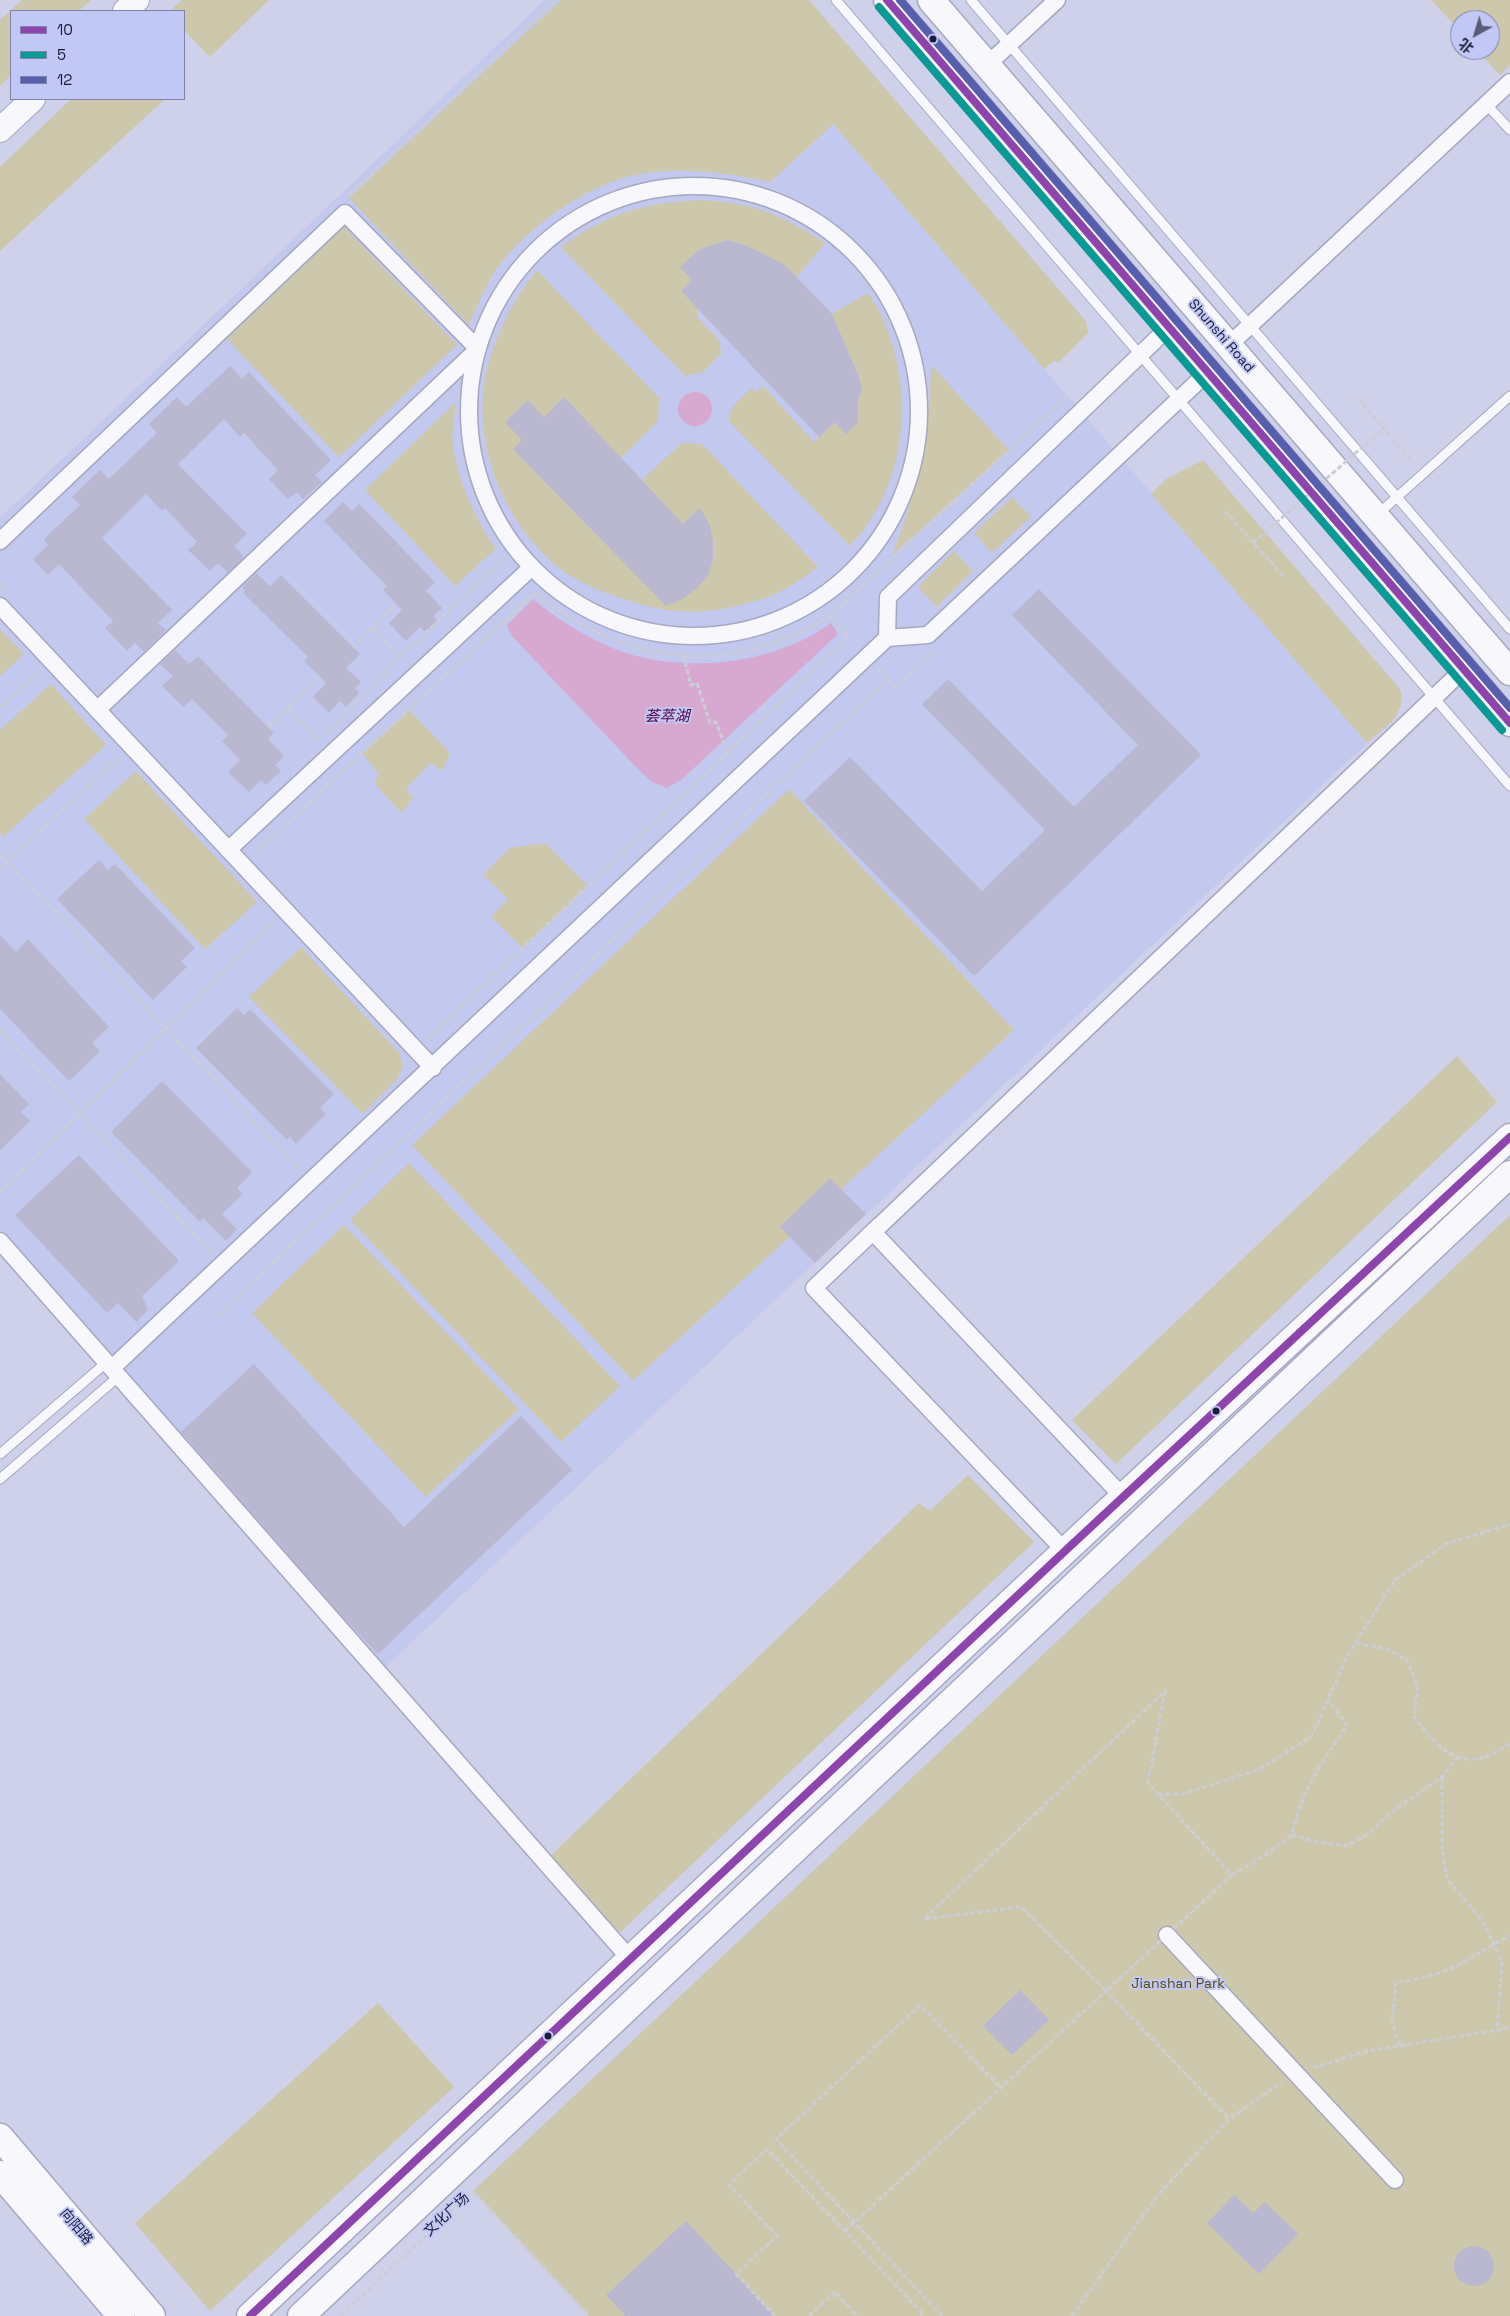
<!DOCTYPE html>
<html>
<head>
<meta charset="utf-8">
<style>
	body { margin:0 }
	#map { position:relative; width:1510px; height:2316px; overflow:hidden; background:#ced1e9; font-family:"Space Grotesk","Noto Sans SC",sans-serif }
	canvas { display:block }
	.legend { position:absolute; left:10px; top:10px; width:175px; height:90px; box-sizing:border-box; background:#c2c8f5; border:1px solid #7f83a9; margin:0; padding:6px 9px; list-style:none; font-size:15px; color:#1b1c38 }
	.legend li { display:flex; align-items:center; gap:10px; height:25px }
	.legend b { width:25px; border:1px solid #7f83a9 }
	.north { position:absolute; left:1450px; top:10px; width:50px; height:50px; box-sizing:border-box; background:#c2c8f5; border:1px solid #7f83a9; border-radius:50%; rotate:219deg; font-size:14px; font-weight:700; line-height:20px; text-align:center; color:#1b1c38 }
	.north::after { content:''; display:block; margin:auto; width:18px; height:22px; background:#5a5b76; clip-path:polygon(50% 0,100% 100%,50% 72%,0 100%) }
</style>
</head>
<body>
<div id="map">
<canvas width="1510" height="2316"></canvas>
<ul class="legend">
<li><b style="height:6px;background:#8e44ad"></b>10</li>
<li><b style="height:6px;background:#099a96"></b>5</li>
<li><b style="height:6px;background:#565eae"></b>12</li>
</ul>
<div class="north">北</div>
</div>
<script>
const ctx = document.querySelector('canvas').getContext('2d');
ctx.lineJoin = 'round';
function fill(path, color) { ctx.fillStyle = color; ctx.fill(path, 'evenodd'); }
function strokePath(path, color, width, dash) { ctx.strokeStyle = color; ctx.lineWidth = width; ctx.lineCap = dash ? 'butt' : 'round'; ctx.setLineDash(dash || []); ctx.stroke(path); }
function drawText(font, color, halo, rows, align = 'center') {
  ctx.font = font + ' "Space Grotesk","Noto Sans SC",sans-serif'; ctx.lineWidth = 4; ctx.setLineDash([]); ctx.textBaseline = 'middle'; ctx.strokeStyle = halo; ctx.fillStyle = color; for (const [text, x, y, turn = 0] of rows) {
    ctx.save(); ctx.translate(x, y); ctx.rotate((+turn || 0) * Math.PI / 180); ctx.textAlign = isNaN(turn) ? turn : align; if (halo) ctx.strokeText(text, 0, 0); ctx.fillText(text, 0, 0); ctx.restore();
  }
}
const built = new Path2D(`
	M545 0H726L1367 743 379 1673 0 1239V518Z`);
const green = new Path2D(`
	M22 0H91L79 11H11V75L0 86V20Z
	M182 0H269L210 57 184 30V11H170Z
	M561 0H809L1086 321 1088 333 1058 363 1054 361 1044 369 833 124 771 182C732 174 694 168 653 172 597 177 535 221 500 264 486 282 478 305 469 325L349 198Z
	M1431 0H1510V65L1500 75 1477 50H1490V20H1460V31Z
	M71 99H165L0 251V167Z
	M701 200C754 203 781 214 825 243L797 277 785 265 747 246 728 240 700 249 680 267 692 280 698 308 697 317 720 341 721 354 703 372 685 376 561 247C608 213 643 203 701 200Z
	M344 227 457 345 339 457 227 339Z
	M537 270 659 398 658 421 621 458 642 480 682 443 702 444 818 567C804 578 789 588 773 595 765 599 756 601 748 603 705 615 672 615 630 601 601 592 572 581 550 560 506 520 479 457 483 397 486 352 509 305 537 270Z
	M868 293C918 367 913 482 850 546L728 420 734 405 752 388 756 392 763 386 814 442 835 422 846 433 858 422 857 403 862 389 858 374 832 314Z
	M931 365 1009 450 892 555C917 493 930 432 931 365Z
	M456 402C455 415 451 431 453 445 458 482 475 518 496 549L455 586 365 490Z
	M1203 460 1400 689C1408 715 1384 728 1367 743L1151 494 1166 479Z
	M1012 497 1031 517 992 553 974 533Z
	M954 551 973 571 937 607 918 587Z
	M0 629 24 654 0 676Z
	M51 684 106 745 3 837 0 833V730Z
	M409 710 450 753 442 771 430 763 406 789 413 798 401 813 375 784 379 774 362 753Z
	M136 771 257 902 205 949 84 819Z
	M789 789 1014 1030 633 1381 412 1145Z
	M545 843 588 886 523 948 491 917 508 899 483 875 510 848Z
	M301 947 399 1053 403 1065 398 1078 363 1114 249 997Z
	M1457 1056 1497 1102 1116 1464 1072 1420Z
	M409 1163 620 1386 561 1442 350 1220Z
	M1510 1215V2316H589L473 2191Z
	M344 1225 519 1409 426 1497 252 1313Z
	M968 1475 1034 1542 615 1937 547 1859 919 1503 930 1511Z
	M378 2003 454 2087 210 2311 135 2223Z`);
const water = new Path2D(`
	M678 409a17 17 0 1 1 34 0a17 17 0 1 1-34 0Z
	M533 599C560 622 595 643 629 654 693 673 777 663 831 623L838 634 681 780 667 788 652 782 637 768 511 635 507 625Z`);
const building = new Path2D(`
	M728 240 747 246 785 265 832 314 858 374 862 389 857 403 858 422 846 434 835 422 819 437 681 291 692 280 680 267 700 249Z
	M230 366 242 379 249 372 331 460 315 475 322 482 303 499 297 492 288 499 269 479 278 470 244 433 240 437 224 419 178 464 247 534 234 546 243 556 242 559 228 573 218 563 210 571 188 550 197 542 165 508 162 511 146 494 102 538 172 610 158 623 166 630 144 652 135 643 127 651 105 628 113 621 59 564 48 575 33 559 48 545 44 539 80 505 72 497 100 470 109 479 157 433 149 424 177 397 186 407Z
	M564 397 683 524 700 508 710 525 713 542V560L708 576 696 589 682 599 666 606 513 449 522 440 505 422 528 400 544 417Z
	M343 502 352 511 359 504 435 582 426 591 442 608 433 616 437 621 426 632 420 627 406 641 389 623 402 610 383 590 387 586 324 521Z
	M256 573 270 586 281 575 360 654 346 668 361 682 355 688 359 693 346 707 340 701 329 713 313 697 326 683 304 661 308 657 243 593 245 590 242 587Z
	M1039 589 1201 755 974 976 804 801 850 757 982 891 1045 830 922 704 948 679 1074 807 1138 745 1012 615Z
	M175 650 189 664 198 656 274 733 268 739 284 756 275 765 281 771 266 785 261 780 249 792 228 772 240 760 222 741 228 735 192 699 183 707 162 686 173 676 160 664Z
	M99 860 108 870 115 864 195 948 181 961 187 967 153 1000 57 899Z
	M0 935 16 952 28 939 109 1027 92 1043 100 1051 69 1081 0 1009Z
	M237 1008 244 1015 250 1009 334 1094 320 1108 326 1114 296 1144 290 1137 287 1140 196 1048Z
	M0 1074 29 1104 21 1112 30 1121 0 1150Z
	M162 1081 252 1172 237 1188 243 1194 222 1214 237 1229 226 1241 203 1218 200 1222 111 1132Z
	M79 1155 179 1261 142 1296 148 1310 136 1322 118 1303 107 1313 15 1215Z
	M830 1178 866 1214 815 1263 780 1227Z
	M254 1364 404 1527 521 1416 572 1470 378 1654 339 1613 181 1432Z
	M1020 1990 1049 2020 1012 2055 983 2026Z
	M1234 2195 1253 2213 1265 2202 1298 2234 1259 2274 1207 2223Z
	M686 2221 736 2274 775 2316H626L606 2295Z
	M1454 2266a20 20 0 1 1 40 0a20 20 0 1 1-40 0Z`);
const path = new Path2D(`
	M349 196 555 0
	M1358 398 1411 460
	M1225 511 1283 576
	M0 582 6 589
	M372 628 401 656
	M353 647 396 604
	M683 655 691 685 697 683 710 723 716 722 728 753
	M878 668 896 688 934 652
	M0 708 40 671
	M288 708 318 740
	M268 727 320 677
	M325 734 401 656 504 559
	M0 854 299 1169
	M254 854 534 593C630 666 724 678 830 616L1067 396
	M0 869 119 757
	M0 1030 211 1252
	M427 1039 849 637 830 616
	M0 1193 273 922
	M217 1316 888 679
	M1356 1643 1387 1649 1407 1660 1418 1686 1414 1717C1432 1740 1452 1767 1485 1757 1494 1754 1502 1748 1510 1744
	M1165 1691 1148 1783 1232 1875 1106 1991 1021 1907 924 1919Z
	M1442 1777V1848L1447 1879 1480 1918 1494 1943 1502 1963 1497 2030
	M1158 1794H1183L1260 1769 1312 1736 1345 1660 1395 1580 1446 1544 1510 1524
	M1292 1835 1317 1842 1347 1846 1371 1832 1390 1813 1442 1777 1457 1758
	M1232 1875 1268 1853 1292 1835C1301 1791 1322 1762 1347 1725L1328 1699
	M1400 2045 1392 2022 1396 1982C1418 1980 1442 1974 1462 1963 1479 1954 1493 1943 1510 1936
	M1313 2068 1367 2051 1510 2028
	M845 2231 1106 1991 1229 2119
	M341 2316 473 2191 589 2316
	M775 2316 736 2274 777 2236 729 2185 767 2149 923 2314 921 2316
	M809 2316 835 2292 857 2316
	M942 2316 776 2139 920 2005 1002 2089
	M1072 2316 1157 2196 1229 2119 1282 2082`);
const lane = new Path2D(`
	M836 0 1510 786
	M971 0 1510 629
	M1486 104 1510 130
	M1378 514 1510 396
	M0 1454 107 1362
	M0 1479 119 1376`);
const street = new Path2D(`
	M987 65 1057 0
	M469 411a225 225 0 1 1 450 0a225 225 0 1 1-450 0Z
	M1229 345 1510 82
	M0 541 345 213 478 349 97 710
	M0 606 433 1068
	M887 638 888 597 1169 327
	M228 850 532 567
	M880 1225 814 1288 1065 1551
	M0 1241 630 1959
	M112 1368 887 638 928 635 1208 372
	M1123 1497 873 1232 1464 669
	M1167 1935 1395 2180`);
const secondary = new Path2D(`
	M125 11 137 0
	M0 130 33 99`);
const primary = new Path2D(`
	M887 0 1510 723
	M931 0 1510 672
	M0 2137 152 2316
	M0 2174 121 2316
	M250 2316 1065 1551 1510 1137
	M301 2316 1510 1174`);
const pathBridge = new Path2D(`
	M1253 543 1383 429`);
const bus1 = new Path2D(`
	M887 0 1510 723
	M250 2316 1065 1551 1510 1137`);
const bus2 = new Path2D(`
	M879 7 1502 730`);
const bus3 = new Path2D(`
	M900 0 1510 708`);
const markers = [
	[933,39,4.5,"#1b1c38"],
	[1216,1411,4.5,"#1b1c38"],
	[548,2036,4.5,"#1b1c38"]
];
const streetNames = [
	["Shunshi Road",1221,336,49],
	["文化广场",447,2215,-43],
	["向阳路",76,2227,50]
];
const parkNames = [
	["Jianshan Park",1178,1984]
];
const waterNames = [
	["荟萃湖",667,717]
];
fill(built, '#c3c8ee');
fill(green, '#cdc8ac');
fill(water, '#d7a8d0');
fill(building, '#bab7d1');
strokePath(lane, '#a5a8c0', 11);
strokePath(street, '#a5a8c0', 19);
strokePath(secondary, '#a5a8c0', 26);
strokePath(primary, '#a5a8c0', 29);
strokePath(path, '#ccced5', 3, [5, 2.5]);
strokePath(lane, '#f8f8fc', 9);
strokePath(street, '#f8f8fc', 16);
strokePath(secondary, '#f8f8fc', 24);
strokePath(primary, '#f8f8fc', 26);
strokePath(pathBridge, '#ccced5', 3, [5, 2.5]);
strokePath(bus1, '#8e44ad', 8);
strokePath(bus2, '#099a96', 8);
strokePath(bus3, '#565eae', 8);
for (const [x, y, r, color] of markers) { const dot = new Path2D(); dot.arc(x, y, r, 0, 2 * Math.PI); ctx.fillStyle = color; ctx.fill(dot); strokePath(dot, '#c2c8f5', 2); }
drawText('14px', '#1b1c38', '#c2c8f5', streetNames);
drawText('14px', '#574d0d', '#c2c8f5', parkNames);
drawText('italic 15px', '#570246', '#c2c8f5', waterNames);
</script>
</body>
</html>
